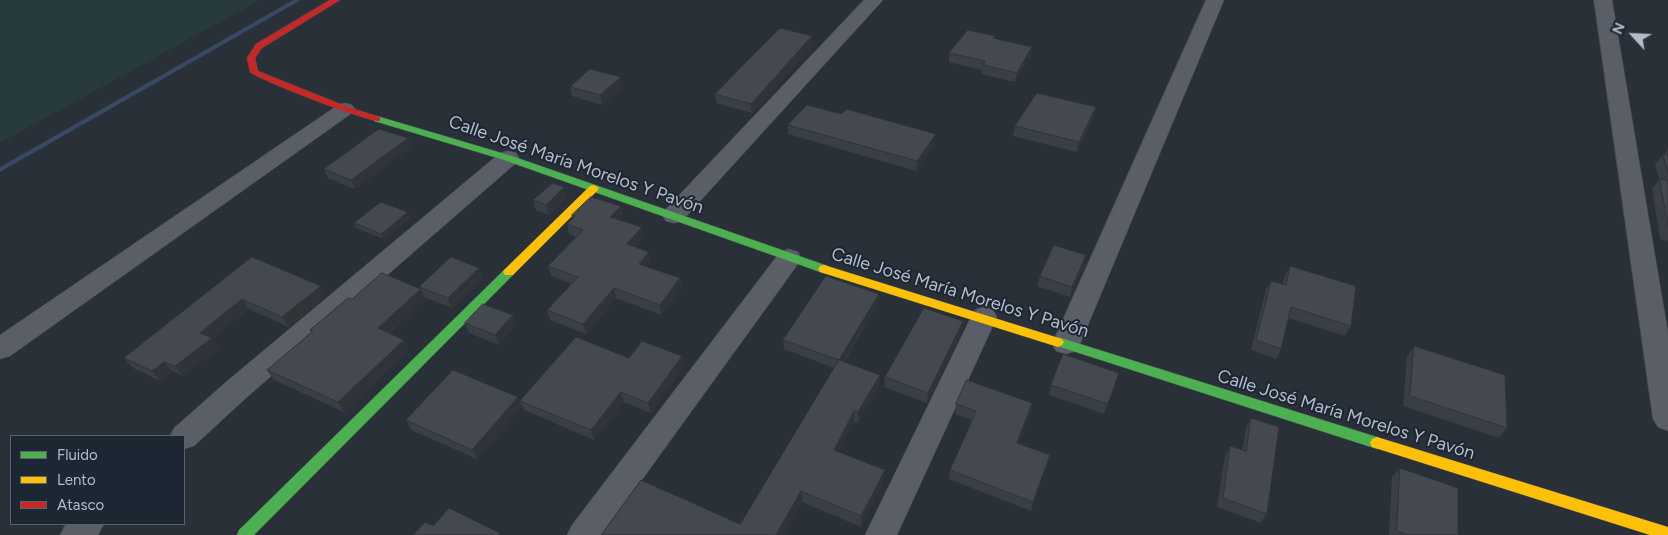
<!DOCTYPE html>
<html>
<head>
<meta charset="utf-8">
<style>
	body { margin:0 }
	#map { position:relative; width:1668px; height:535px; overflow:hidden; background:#2a3038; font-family:Figtree,sans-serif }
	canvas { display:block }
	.legend { position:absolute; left:10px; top:435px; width:175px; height:90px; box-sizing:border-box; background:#1d2633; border:1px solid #59626f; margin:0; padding:6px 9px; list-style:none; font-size:15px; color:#b4bcc9 }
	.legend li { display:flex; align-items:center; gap:10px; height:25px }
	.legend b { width:25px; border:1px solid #59626f }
	.north { position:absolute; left:1608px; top:10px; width:50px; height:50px; -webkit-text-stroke:4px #1d2633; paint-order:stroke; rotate:295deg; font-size:14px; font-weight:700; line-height:20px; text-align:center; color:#b4bcc9 }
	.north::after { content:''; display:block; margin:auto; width:18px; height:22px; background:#b4bcc9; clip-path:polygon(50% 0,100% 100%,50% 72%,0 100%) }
</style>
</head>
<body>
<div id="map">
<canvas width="1668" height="535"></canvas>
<ul class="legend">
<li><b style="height:6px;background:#4caf50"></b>Fluido</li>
<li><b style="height:6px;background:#ffc107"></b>Lento</li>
<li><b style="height:6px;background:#c62828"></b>Atasco</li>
</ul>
<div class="north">N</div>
</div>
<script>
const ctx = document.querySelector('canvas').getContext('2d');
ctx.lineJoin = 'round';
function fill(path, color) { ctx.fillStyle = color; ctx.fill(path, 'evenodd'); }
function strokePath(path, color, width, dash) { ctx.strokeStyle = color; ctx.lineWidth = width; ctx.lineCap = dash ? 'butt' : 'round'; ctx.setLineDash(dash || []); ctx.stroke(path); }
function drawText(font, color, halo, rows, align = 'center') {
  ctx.font = font + ' Figtree,sans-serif'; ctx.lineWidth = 4; ctx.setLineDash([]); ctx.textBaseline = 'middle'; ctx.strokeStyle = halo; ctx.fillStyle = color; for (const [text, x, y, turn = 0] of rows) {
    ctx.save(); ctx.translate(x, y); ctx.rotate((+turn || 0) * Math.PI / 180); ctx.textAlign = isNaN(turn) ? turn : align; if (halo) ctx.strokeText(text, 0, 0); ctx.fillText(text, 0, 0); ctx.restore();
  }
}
const green = new Path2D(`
	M0 0H260L0 143Z`);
const stream = new Path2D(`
	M293 0H301L0 172V167Z`);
const street = new Path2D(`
	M864 0H883L682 221 674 223 666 221 662 215 666 209Z
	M1206 0H1224L1080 344 1076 351 1066 354 1056 351 1052 344Z
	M1594 0H1612L1668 333V431L1658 427 1653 419Z
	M345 103 352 105 355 109 352 113 10 356 0 359V335L338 105Z
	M508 151 516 153 519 158 516 163 246 398 194 446 184 449V436H170L174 428 226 382 500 153Z
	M789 249 798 252 801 258 798 264 602 535H567L572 525 780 252Z
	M984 307 993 310 997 317 897 535H865L971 317 975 310Z
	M66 524H104L98 535H60Z`);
const fast = new Path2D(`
	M377 116 512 156 828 266 830 269 824 273 820 272 504 160 374 121V117Z
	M509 268 515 272 513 275 254 535H237L239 530 505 269Z
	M1058 337 1377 437 1382 439 1384 443 1382 447 1377 449 1054 345 1052 342 1054 339Z`);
const slow = new Path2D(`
	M594 185 599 188 598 190 513 275H505L503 272 505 269 590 186Z
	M824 265 1062 339 1064 342 1062 345 1058 347 820 272 818 269 820 266Z
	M1377 437 1668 527V535H1650L1372 447 1370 443 1372 439Z`);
const jam = new Path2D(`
	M330 0H340L262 48 255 58 258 71 348 107 380 117V121C370 123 259 80 250 72L247 58 256 44Z`);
const wall = new Path2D(`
	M995 36V39L1032 47 1030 57 1015 82 981 74 982 70 949 62V53Z
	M813 46 752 113 716 103 715 94Z
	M570 87H622L602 105 572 96Z
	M1096 107 1094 117 1077 152 1013 136 1015 126Z
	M788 125 935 144 916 171 788 134Z
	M408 138 411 147 355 189 328 178 324 169Z
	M1668 149V241L1660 239 1652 189 1659 180 1655 164Z
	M567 197 549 215 536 210 533 200Z
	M621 206 623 216 619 220 644 237 635 247 651 262 647 267 680 278 682 288 661 315 616 298 586 334 550 320 547 310 572 284 551 276 548 266 576 237 569 234 567 224 573 218 572 215Z
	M408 212 410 218 384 239 356 228 354 223Z
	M1086 255 1084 265 1070 297 1037 286 1040 276Z
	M252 257 326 296 289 327 249 309 212 339 219 348 183 376 172 371 160 381 133 368 124 358Z
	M1290 266 1351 326 1345 336 1288 318 1281 349 1276 359 1251 350 1266 290 1271 281 1283 284 1285 276Z
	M479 268 483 278 452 308 424 297 425 299 389 333 409 349 344 412 274 380 267 370 311 333 310 330 352 299 420 289 419 287Z
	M879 294 878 304 844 362 880 375 879 386 858 423 854 422 838 452 884 481 861 527 802 502 783 535H601L740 524 834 368 784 349 783 340Z
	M513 315 516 325 499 345 469 333 465 323Z
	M963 321 962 331 927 403 884 387 885 377Z
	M1414 346 1507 428 1499 438 1403 406 1407 356Z
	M682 356 684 366 651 413 624 402 594 440 524 410 520 401 629 358Z
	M1119 373 1104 414 1049 395 1051 385Z
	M518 397 522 407 477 459 411 430 406 420Z
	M1032 403 1030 413 1018 443 1050 455 1031 511 949 479 950 470 972 420 955 414 956 404Z
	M1251 418 1267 514 1261 523 1217 507 1225 456 1230 446 1242 450 1246 428Z
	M1400 468 1458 535H1389L1392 477Z`);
const shadedWall = new Path2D(`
	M812 36 813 46 752 113 751 104Z
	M1032 47 1030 57 1015 82 1017 73Z
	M621 77 622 87 602 105 600 95Z
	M1096 107 1094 117 1077 152 1079 142Z
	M936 134 935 144 916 171 917 161Z
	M408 138 411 147 355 189 351 180Z
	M564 187 567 197 549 215 546 205Z
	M621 206 623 216 613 227 610 217Z
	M408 212 410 218 384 239 381 234Z
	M642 227 644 237 629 254 627 244Z
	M649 252 651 262 641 274 639 264Z
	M1086 255 1084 265 1070 297 1072 287Z
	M479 268 483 278 452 308 448 298Z
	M680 278 682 288 661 315 660 305Z
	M321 286 326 296 289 327 282 317Z
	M614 288 616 298 586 334 583 324Z
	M421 289 425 299 383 338 378 328Z
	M879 294 878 304 838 370 839 360Z
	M242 299 249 309 212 339 219 348 183 376 175 366 200 333Z
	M513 315 516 325 499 345 495 335Z
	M963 321 962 331 927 403 928 393Z
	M404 340 409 349 344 412 338 402Z
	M682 356 684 366 651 413 648 403Z
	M164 362 172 371 160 381 152 371Z
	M880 375 879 386 858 423V412Z
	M621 392 624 402 594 440 591 430Z
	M518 397 522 407 477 459 472 450Z
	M1032 403 1030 413 1014 452 1017 443Z
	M854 411V422L834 461V450Z
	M1050 455 1047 464 1031 511 1033 502Z
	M885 470 884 481 861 527V516Z
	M801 491 802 502 783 535H776Z`);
const building = new Path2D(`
	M780 28 812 36 751 104 715 94Z
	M968 30 995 36 993 38 1032 47 1017 73 983 65 985 61 949 53Z
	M590 69 621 77 600 95 570 87Z
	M1037 93 1096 107 1079 142 1015 126Z
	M807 105 842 114 846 109 936 134 917 161 788 125Z
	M379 129 408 138 351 180 324 169Z
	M1663 154 1668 156V172Z
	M1660 179 1668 181V226Z
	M553 183 564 187 546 205 533 200Z
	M591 197 621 206 610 217 642 227 627 244 649 252 639 264 680 278 660 305 614 288 583 324 547 310 578 277 548 266 583 230 567 224 575 216 572 215Z
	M381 202 408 212 381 234 354 223Z
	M1054 245 1086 255 1072 287 1040 276Z
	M252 257 321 286 282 317 242 299 200 333 212 338 175 366 164 362 152 371 124 358Z
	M451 257 479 268 448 298 419 287Z
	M1290 266 1356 286 1351 326 1291 307 1281 349 1256 340 1271 281 1286 285Z
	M382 273 421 289 378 328 404 340 338 402 267 370 313 331 310 330 348 298 352 299Z
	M826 276 879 294 839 360 783 340Z
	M483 304 513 315 495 335 465 323Z
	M924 308 963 321 928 393 885 377Z
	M576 337 629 358 642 341 682 356 648 403 621 392 591 430 520 401Z
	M1414 346 1505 375 1507 428 1410 396Z
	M1063 354 1119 373 1108 404 1051 385Z
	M839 360 880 375 858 412 854 411 834 450 885 470 861 516 801 491 776 535H601L641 480 740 524Z
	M453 370 518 397 472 450 406 420Z
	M967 380 1032 403 1017 443 1050 455 1033 502 950 470 976 411 956 404Z
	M1251 418 1279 427 1267 514 1223 498 1230 446 1246 451Z
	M1400 468 1458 488V535H1408L1397 531Z
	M449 508 500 533 498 535H413L425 522 433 526Z`);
const streetNames = [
	["Calle José María Morelos Y Pavón",576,165,19],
	["Calle José María Morelos Y Pavón",960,293,17],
	["Calle José María Morelos Y Pavón",1346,415,17]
];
fill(green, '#273a3e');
fill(stream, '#384963');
strokePath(street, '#484c53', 1);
strokePath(fast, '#484c53', 1);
strokePath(slow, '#484c53', 1);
strokePath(jam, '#484c53', 1);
fill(street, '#5a5e66');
fill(fast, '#4caf50');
fill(slow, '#ffc107');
fill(jam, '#c62828');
fill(wall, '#3a3f45');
fill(shadedWall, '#303338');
fill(building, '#444950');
strokePath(building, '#303338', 1);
drawText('18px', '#b4bcc9', '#1d2633', streetNames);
</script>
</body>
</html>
